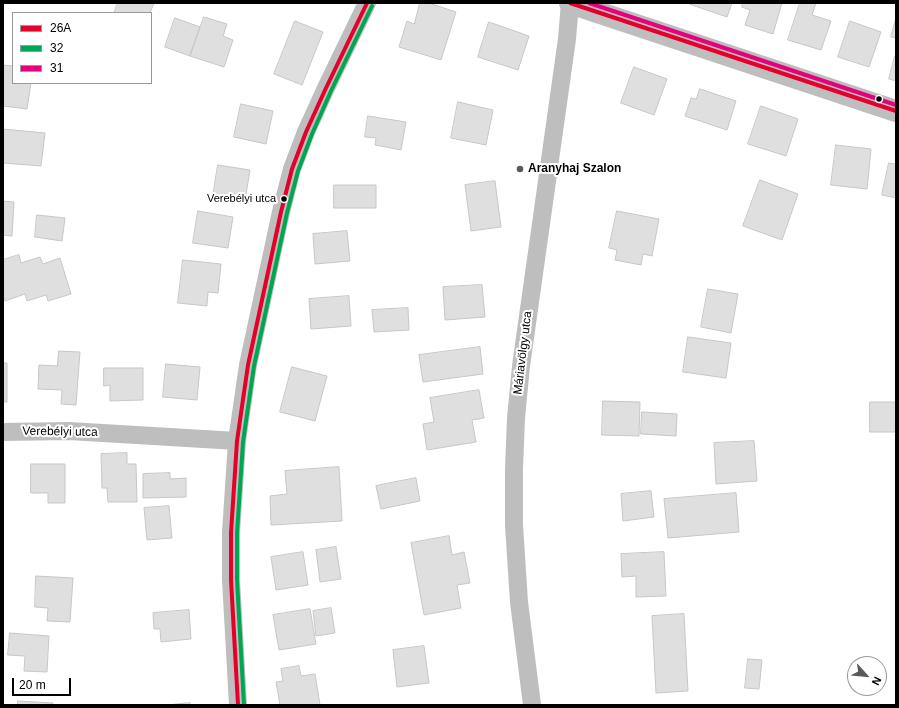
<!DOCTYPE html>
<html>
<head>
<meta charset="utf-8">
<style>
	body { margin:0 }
	#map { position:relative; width:899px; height:708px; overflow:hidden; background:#fff; font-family:Helvetica,sans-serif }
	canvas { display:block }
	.frame { position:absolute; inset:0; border:4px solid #000; pointer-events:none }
	.legend { position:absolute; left:12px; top:12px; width:140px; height:72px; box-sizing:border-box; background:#fff; border:1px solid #999; margin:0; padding:5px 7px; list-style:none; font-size:12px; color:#000 }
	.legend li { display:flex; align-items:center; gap:8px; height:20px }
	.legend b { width:20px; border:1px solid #999 }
	.north { position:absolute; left:847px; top:656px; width:40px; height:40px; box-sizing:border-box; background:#fff; border:1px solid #999; border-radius:50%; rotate:117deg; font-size:11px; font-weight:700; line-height:16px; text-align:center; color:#000 }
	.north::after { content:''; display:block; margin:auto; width:14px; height:18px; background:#595959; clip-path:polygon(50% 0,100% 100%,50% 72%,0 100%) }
	.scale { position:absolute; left:12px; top:678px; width:59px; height:18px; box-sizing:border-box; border:2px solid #000; border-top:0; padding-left:5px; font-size:12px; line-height:14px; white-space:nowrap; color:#000; -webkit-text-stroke:3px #fff; paint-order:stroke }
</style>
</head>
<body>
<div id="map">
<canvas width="899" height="708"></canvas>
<div class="frame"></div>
<ul class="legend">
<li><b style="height:5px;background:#e4002b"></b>26A</li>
<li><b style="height:5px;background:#00a651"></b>32</li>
<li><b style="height:5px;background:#e5007d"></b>31</li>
</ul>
<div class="north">N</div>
<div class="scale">20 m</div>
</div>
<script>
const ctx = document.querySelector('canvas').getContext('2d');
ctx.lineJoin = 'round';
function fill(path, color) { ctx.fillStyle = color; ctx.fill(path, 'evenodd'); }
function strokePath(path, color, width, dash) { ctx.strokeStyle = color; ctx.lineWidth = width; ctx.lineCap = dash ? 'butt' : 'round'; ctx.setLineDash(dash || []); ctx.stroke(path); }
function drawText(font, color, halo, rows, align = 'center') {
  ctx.font = font + ' Helvetica,sans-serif'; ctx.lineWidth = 4; ctx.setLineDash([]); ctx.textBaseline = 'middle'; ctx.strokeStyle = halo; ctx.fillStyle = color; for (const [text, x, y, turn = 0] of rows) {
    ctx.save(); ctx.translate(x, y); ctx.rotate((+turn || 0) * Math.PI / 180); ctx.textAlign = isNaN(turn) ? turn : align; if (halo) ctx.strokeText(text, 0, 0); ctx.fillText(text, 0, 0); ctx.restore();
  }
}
const building = new Path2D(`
	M118 3H154L150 13H114Z
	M420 3H429L456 12 441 60 399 47 407 21 414 24Z
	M689 3H732L727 17 689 4Z
	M743 3H782L773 34 745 25 750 10 742 7Z
	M800 3H816L812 15 831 21 821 50 788 40Z
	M204 17 227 24 223 36 233 40 224 67 190 56Z
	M175 18 200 27 190 56 165 47Z
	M896 18V38L891 37Z
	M295 21 323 32 302 85 274 74Z
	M850 21 881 32 869 67 838 57Z
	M489 22 529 36 518 70 478 57Z
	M895 56H896V81L889 79Z
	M3 65 13 66V83H31L27 109 3 106Z
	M634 67 667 79 654 115 621 103Z
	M700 89 736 101 727 130 685 116 691 98 696 99Z
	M458 102 493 110 486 145 451 138Z
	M241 104 273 111 266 144 234 137Z
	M761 106 798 119 786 156 748 144Z
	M368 116 406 122 401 150 375 145 376 138 365 137Z
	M3 129 45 133 41 166 3 163Z
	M836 145 871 149 867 189 831 185Z
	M889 163 896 164V198L882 195Z
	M218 165 250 170 245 201 213 196Z
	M760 180 798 194 782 240 743 226Z
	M495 181 501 227 471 231 465 185Z
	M334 185H376V208H334Z
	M3 201 14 202 12 236 3 235Z
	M198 211 233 217 228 248 193 243Z
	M617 211 659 219 652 256 643 254 641 265 615 260 617 250 609 248Z
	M37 215 65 218 62 241 35 237Z
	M347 231 350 261 315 264 313 234Z
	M19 255 21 263 40 257 43 264 60 258 71 294 48 301 46 295 27 301 25 294 5 301 3 295V260Z
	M183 260 221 264 218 293 208 292 207 306 178 303Z
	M482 285 485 317 445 320 443 287Z
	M708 289 738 294 731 333 701 327Z
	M349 296 351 326 311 329 309 299Z
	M408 308 409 330 374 332 372 310Z
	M688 337 731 343 726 378 683 372Z
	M480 347 483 374 423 382 419 355Z
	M59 351 80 352 76 405 61 404 62 390 38 389 39 365 57 366Z
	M3 363H7V402H3Z
	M166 364 200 367 197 400 163 397Z
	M292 367 327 376 315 421 280 412Z
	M104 368H143V400L110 401V385L104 386Z
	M479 390 484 418 472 420 476 442 427 450 423 424 434 422 430 398Z
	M603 401 640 402 639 436 602 435Z
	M870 402H896V432H870Z
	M642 412 677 414 676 436 641 434Z
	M754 441 757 481 716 484 714 443Z
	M127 453V464H136L137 502H108L107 488H102L101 454Z
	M31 464H65V503H48V493H31Z
	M339 467 342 521 271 525 270 496 287 494 285 471Z
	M170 473V479L186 478V497L143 498V474Z
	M416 478 420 501 381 509 376 486Z
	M651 491 654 517 623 521 621 494Z
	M736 493 739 532 668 538 664 499Z
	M169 506 172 538 147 540 144 508Z
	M449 536 452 555 464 552 470 583 457 585 461 608 424 615 411 543Z
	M336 547 341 579 320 582 316 550Z
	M303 552 308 585 276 590 271 557Z
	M664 552 666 596 636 597V576L622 577 621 554Z
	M36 576 73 578 70 622 47 621 48 608 35 607Z
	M331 608 335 633 316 636 313 611Z
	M310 609 316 644 279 650 273 615Z
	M189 610 191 639 161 642 160 629H154L153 613Z
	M684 614 688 691 656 693 652 616Z
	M10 633 49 636 47 672 24 671 25 656 8 655Z
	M424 646 429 683 397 687 393 650Z
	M748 659 762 660 759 689 745 688Z
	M299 666 301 676 315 674 320 705H280L276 682 283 681 281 669Z
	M18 701 53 703V705H18Z
	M190 703V705H167Z`);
const minor = new Path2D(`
	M3 432 69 431 237 441
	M238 705 231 580V533L237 441 248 365 281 212 292 169 306 132 326 88 367 3
	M532 705 519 602 514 525V469L516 418 521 366 567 39 570 3`);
const tertiary = new Path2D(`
	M570 3 896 111`);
const bus1 = new Path2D(`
	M570 3 896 111
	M238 705 231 580V533L237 441 248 365 281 212 292 169 306 132 326 88 367 3`);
const bus2 = new Path2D(`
	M244 705 237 580V533L243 442 254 366 287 213 298 171 312 134 331 91 372 6`);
const bus3 = new Path2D(`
	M589 3 896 105`);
const markers = [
	[879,99,3.5,"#000"],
	[520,169,4,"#595959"],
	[284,199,3.5,"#000"]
];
const busNames = [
	["Verebélyi utca",276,199]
];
const poiNames = [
	["Aranyhaj Szalon",528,169]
];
const streetNames = [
	["Máriavölgy utca",523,353,-83],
	["Verebélyi utca",60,432,1]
];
fill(building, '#dfdfdf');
strokePath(building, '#c7c7c7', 1);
strokePath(minor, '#bebebe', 18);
strokePath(tertiary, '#bebebe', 22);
strokePath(bus1, '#e4002b', 4);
strokePath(bus2, '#00a651', 4);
strokePath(bus3, '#e5007d', 4);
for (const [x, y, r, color] of markers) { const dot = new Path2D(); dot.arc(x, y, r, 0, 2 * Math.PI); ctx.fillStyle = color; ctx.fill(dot); strokePath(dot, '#fff', 1.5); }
drawText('11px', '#000', '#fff', busNames, 'right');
drawText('bold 12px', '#000', '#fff', poiNames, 'left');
drawText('12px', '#000', '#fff', streetNames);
</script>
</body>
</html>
